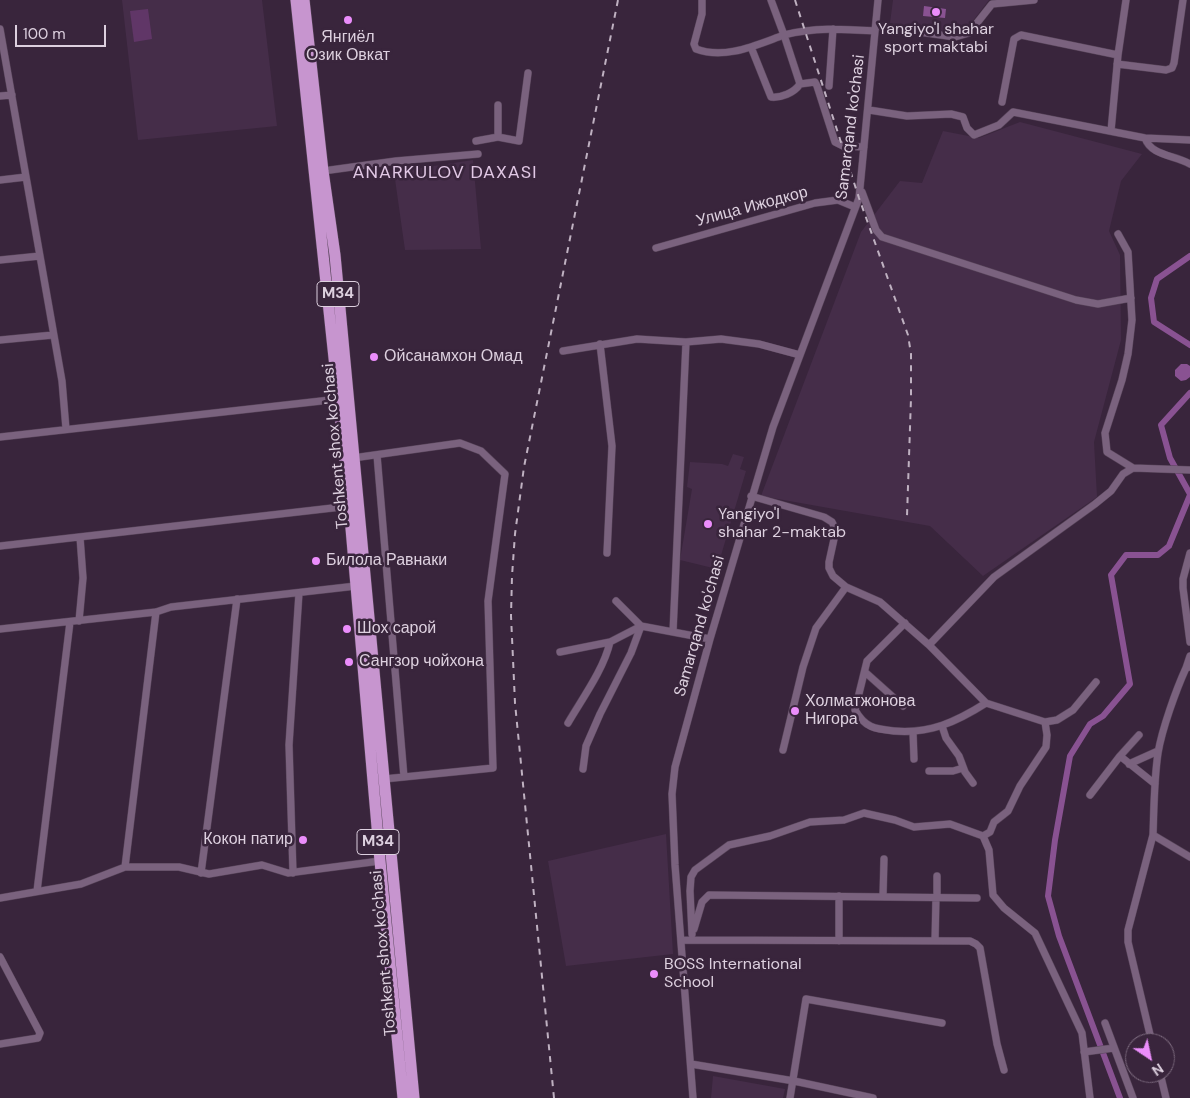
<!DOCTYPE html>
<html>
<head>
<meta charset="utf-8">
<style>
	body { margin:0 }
	#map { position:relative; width:1190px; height:1098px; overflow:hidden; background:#39253c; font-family:"DM Sans",sans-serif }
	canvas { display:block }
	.north { position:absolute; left:1125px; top:1033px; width:50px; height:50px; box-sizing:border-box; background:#39253c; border:1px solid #7b697d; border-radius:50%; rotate:146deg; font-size:14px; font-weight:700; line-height:20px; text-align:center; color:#ddd0df }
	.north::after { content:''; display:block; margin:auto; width:18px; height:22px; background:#eb8dfb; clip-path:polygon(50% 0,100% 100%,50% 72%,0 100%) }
	.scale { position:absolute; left:15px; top:25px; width:91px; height:22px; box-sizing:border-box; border:2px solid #ddd0df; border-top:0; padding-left:6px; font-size:15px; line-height:18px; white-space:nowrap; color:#ddd0df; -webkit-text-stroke:4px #39253c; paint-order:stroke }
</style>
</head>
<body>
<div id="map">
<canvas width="1190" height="1098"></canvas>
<div class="north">N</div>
<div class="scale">100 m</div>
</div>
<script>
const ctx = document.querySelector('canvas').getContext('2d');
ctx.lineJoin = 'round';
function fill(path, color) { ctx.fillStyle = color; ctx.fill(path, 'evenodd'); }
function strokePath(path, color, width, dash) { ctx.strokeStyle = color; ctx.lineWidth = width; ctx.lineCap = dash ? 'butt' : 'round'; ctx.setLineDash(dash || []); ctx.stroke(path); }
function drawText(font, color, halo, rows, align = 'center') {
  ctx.font = font + ' "DM Sans",sans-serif'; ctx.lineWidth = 5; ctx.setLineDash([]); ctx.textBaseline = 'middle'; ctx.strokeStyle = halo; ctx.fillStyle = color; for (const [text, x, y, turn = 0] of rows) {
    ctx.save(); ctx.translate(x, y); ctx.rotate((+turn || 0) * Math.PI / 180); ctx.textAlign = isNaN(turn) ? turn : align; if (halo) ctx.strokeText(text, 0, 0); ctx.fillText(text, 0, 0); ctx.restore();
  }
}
const built = new Path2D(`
	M122 0H262L277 126 138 140Z
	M893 0H992H989L969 26 963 31 955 33 890 23Z
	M1020 122 1142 154 1121 181 1109 231 1120 255 1121 340 1094 442 1097 497 983 576 930 526 761 496 861 232 900 181 922 183 943 131 979 138Z
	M473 160 481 249 405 250 394 172Z
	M733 454 744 457 740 469 746 471 717 569 680 560 692 489 687 487 690 462 722 464 728 466Z
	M666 834 673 954 566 966 548 861Z
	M713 1076 785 1089 783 1098H711Z`);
const green = new Path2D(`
	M148 9 152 39 134 42 130 11Z`);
const water = new Path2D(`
	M924 6 946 9 945 18 923 16Z
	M1181 364H1187L1190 366V377L1186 380 1181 381 1175 376V370Z`);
const canal = new Path2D(`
	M1190 256 1157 279 1151 298 1154 322 1190 345
	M1190 393 1161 425 1170 458 1190 494
	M1120 1098 1059 936 1048 896 1055 840 1070 756 1090 724 1103 716 1130 684 1111 575 1126 555H1158L1169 546 1190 495`);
const street = new Path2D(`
	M702 0V14L694 44 696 49C725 60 756 45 784 35L771 0
	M876 26 955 37 969 33 992 4 1034 0
	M0 29 62 381 66 429
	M751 47 771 97C781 98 794 93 800 84L784 35C815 27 843 29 875 31
	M1117 64 1166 70 1172 68 1174 63 1183 0
	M800 84 815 82 817 86 835 142 843 146 864 147
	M829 86 833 29
	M0 96 12 95
	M1002 102 1014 39 1021 35 1118 55
	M498 105V137L519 141 528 73
	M869 110 907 116 951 114 963 117 967 128 974 135 999 125 1013 112 1145 138 1190 140
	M1111 131 1118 55 1126 0
	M1145 138C1151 156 1175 155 1190 164
	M476 141 498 137
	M323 171 396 161 478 154
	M0 180 26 177
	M862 192 876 230 882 237 1076 300 1098 304 1131 298
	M1118 234 1128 252 1132 320 1128 354 1122 380 1105 433 1107 452 1133 468 1190 470
	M656 248 815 203 838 200 855 207
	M0 260 40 256
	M0 340 53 335
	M600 344 612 446 607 553
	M563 351 637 339 686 342 721 339 759 344 800 355
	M0 437 339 399
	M377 455 404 777
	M353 458 460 443 481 451 505 474 488 601 493 768 384 779
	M751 496 824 517 832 522 836 530 829 562V568L833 576 846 587 880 602 929 645 986 703 1045 722 1057 720 1073 710 1096 682
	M0 546 350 506
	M1190 553 1183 579V588L1190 642
	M616 601 641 626 710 639
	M79 621 83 578 80 537
	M905 623 867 661 855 710C865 728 875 729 894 731 930 734 956 722 986 703
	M0 629 156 612 171 607 356 586
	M673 632 686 342
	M929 645 994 577 1095 504 1111 491 1123 474 1133 468
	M560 652 610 642 641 626
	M1190 667 1186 668C1176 690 1162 729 1158 753 1154 780 1154 808 1153 835L1190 857
	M1186 668 1190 656
	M865 672 903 706
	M568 723C582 699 604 669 610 642
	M942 726 946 738 959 756 965 772 973 783
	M913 732 914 759
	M783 750 803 667 816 628 846 587
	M1120 756 1155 784
	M1129 764 1158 751
	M583 769 586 746 600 714 631 653 641 626
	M929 771H953L963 768
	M1090 795 1120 756 1139 735
	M983 836 990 832 994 822 1008 811 1020 786 1046 747 1047 735 1045 722
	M125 867 156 612
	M201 873 237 599
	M293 873 289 745 299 593
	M937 876V897
	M37 891 70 622
	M839 896V941
	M883 896 884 859
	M0 898 81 884 125 867H179L209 874 262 865 288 873 380 861
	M694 929 702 902 709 895 977 898
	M692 934 690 891 691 877 695 870 729 845 770 836 810 822 844 820 864 813 895 820 914 827 950 824 983 836 989 850 993 895 1004 908 1035 933 1082 1033 1090 1098
	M681 940 970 941 976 944 980 948 997 1044 1004 1070
	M935 941 936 897
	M0 957 40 1033 38 1038 0 1044
	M1105 1023 1133 1098
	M1152 1043 1128 942V930L1153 835
	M1084 1052 1114 1048
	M691 1064 794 1081 873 1098
	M1160 1073 1166 1098
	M693 1098 675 865 672 794 675 767 710 639 773 427 859 198 878 0
	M790 1098 806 999 942 1023`);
const primary = new Path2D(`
	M296 0 346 471 380 861 403 1098
	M304 0 323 171 335 255 414 1098`);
const rail = new Path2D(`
	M795 0 859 198 908 335 911 354V398L907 516
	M554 1098 515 703 513 659 511 616 512 576 515 534 524 467 618 0`);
const markers = [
	[936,12,5,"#eb8dfb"],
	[348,20,5,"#eb8dfb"],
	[374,357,5,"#eb8dfb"],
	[708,524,5,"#eb8dfb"],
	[316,561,5,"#eb8dfb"],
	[347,629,5,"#eb8dfb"],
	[349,662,5,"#eb8dfb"],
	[795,711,5,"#eb8dfb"],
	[303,840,5,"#eb8dfb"],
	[654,974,5,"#eb8dfb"]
];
const shields = [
	[338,294,42],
	[378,842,42]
];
const shieldNames = [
	["M34",338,294],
	["M34",378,842]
];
const poiNames = [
	["Yangiyo'l shahar",936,30,"center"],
	["sport maktabi",936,48,"center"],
	["Янгиёл",348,38,"center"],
	["Озик Овкат",348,56,"center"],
	["Ойсанамхон Омад",384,357],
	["Yangiyo'l",718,515],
	["shahar 2-maktab",718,533],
	["Билола Равнаки",326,561],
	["Шох сарой",357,629],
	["Сангзор чойхона",359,662],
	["Холматжонова",805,702],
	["Нигора",805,720],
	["Кокон патир",293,840,"right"],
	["BOSS International",664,965],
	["School",664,983]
];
const streetNames = [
	["Samarqand ko'chasi",851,127,-83],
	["Улица Ижодкор",752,207,-15],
	["Toshkent shox ko'chasi",336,446,-95],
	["Samarqand ko'chasi",700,626,-74],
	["Toshkent shox ko'chasi",384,953,-95]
];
const neighbourhoodNames = [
	["ANARKULOV DAXASI",445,173]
];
fill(built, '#452d49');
fill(green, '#603667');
fill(water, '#895292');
strokePath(canal, '#895292', 6);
strokePath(street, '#574459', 8);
strokePath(primary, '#574459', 12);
strokePath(street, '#7a627e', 7);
strokePath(primary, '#c795cf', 11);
strokePath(rail, '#bfb1c1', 2, [6, 6]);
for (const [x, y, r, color] of markers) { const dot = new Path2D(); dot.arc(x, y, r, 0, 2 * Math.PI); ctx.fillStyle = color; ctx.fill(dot); strokePath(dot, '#39253c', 2); }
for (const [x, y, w] of shields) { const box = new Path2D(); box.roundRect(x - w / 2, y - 12.5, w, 25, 4); ctx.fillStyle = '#39253c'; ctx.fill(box); strokePath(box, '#ddd0df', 1); }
drawText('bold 15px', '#ddd0df', null, shieldNames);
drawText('16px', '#ddd0df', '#39253c', poiNames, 'left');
drawText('16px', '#ddd0df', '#39253c', streetNames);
ctx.letterSpacing = '1px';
drawText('18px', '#e1c8e5', '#39253c', neighbourhoodNames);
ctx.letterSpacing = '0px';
</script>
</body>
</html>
